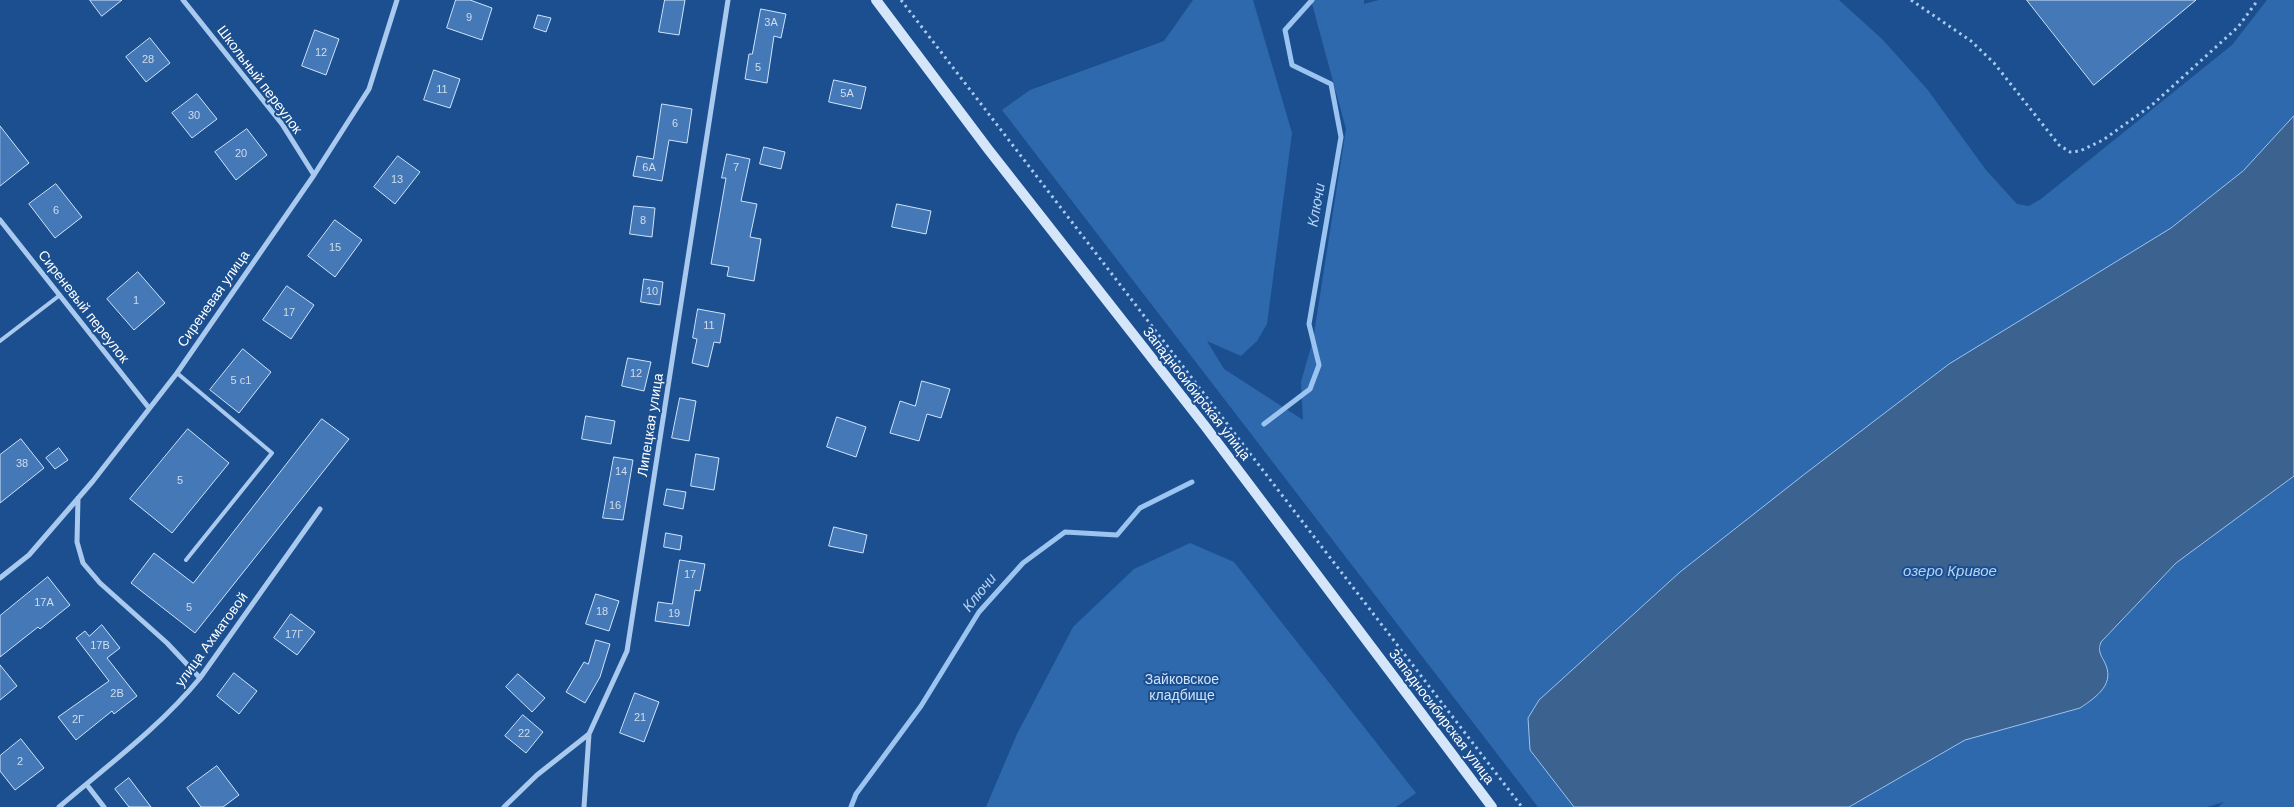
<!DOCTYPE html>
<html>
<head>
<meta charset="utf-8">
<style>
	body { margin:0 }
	canvas { display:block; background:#1b4f8f }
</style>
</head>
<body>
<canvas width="2294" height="807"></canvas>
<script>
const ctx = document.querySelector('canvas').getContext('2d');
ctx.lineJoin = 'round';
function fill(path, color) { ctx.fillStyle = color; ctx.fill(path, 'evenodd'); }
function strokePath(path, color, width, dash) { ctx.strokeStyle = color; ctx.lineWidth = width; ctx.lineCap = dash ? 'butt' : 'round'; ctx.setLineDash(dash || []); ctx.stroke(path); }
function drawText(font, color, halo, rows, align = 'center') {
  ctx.font = font + ' Arial,sans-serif'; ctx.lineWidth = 4; ctx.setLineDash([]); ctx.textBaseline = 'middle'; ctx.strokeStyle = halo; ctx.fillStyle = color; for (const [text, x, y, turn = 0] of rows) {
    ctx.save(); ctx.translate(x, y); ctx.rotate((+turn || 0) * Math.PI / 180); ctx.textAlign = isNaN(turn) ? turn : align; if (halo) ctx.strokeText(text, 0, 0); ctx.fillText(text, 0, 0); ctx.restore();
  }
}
const green = new Path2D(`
	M1193 0H1253L1292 133 1267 324 1257 341 1241 356 1207 341 1224 369 1303 420 1301 382 1313 340 1346 129 1311 0H1364V4L1379 0H1839L1883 40 1927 89 1986 170 2017 204 2029 206 2041 199 2232 45 2267 0H2294V116L2243 171 2171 228 1949 364 1680 572 1586 657 1530 750 1574 807H1538L1002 110 1030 90 1164 41Z
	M2294 476V807H2218L2224 802 2207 807H1849L1965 740 2080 708 2106 664 2100 653 2101 642 2176 563Z
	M1190 543 1234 562 1416 793 1396 807H986L1017 734 1073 627 1134 569Z`);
const water = new Path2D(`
	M2294 116V476L2176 563 2101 642C2098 650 2100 654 2104 661 2116 683 2098 696 2080 708L1965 740 1849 807H1574L1530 750 1528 718 1539 700 1680 572 1806 473 1949 364 2171 228 2243 171Z`);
const stream = new Path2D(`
	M1264 424 1310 389 1319 365 1309 324 1341 137 1331 84 1292 65 1285 30 1312 0
	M851 807 856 794 921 706 979 612 1023 563 1065 532 1117 535 1140 508 1192 482`);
const building = new Path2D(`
	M90 0H122L102 16Z
	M456 0H470L492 8 482 40 447 28Z
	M665 0H685L679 35 659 32Z
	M2027 0H2196L2094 85Z
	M761 9 786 14 781 38 774 36 767 83 745 79 749 54H752Z
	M538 15 551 18 546 32 534 28Z
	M315 30 339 39 326 75 302 66Z
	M150 38 170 63 146 82 126 57Z
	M434 70 460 79 450 108 424 100Z
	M834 80 866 87 861 109 829 102Z
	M197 94 217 119 192 138 172 113Z
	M662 104 692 109 687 143 669 140 662 181 633 176 637 156 653 159Z
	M0 126 29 163 0 186Z
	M247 129 267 155 236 180 215 152Z
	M764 147 785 152 781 169 760 164Z
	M727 154 750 159 741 201 757 204 750 237 761 239 754 281 727 276 729 267 711 264 726 178H722Z
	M398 156 420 172 395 204 374 187Z
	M56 184 82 217 55 238 29 204Z
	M897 204 931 211 926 234 892 227Z
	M634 206 655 208 652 237 630 234Z
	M335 220 362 240 335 277 308 256Z
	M138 272 165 303 134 330 107 299Z
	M644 279 663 282 660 305 641 302Z
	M287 286 314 305 291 339 263 320Z
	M698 309 725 314 720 343 714 342 708 367 692 363 697 339 693 338Z
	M243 349 271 372 239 413 210 390Z
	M628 358 651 362 644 391 622 386Z
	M922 381 950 389 941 418 927 414 919 441 890 433 900 401 915 406Z
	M680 398 696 401 689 441 672 438Z
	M586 416 615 421 611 444 582 439Z
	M837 417 866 427 856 457 827 447Z
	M322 419 349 439 195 633 131 583 154 553 193 583Z
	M188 429 229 463 172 533 130 499Z
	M21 439 44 468 0 503V455Z
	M59 448 68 460 55 469 46 458Z
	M696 454 719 458 714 490 691 486Z
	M614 457 633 460 623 520 603 518Z
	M667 489 686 492 683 509 664 505Z
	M834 527 867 535 863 553 829 546Z
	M666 533 682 536 680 550 664 547Z
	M680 560 705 564 700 591 695 590 689 626 655 621 658 602 672 604Z
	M48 577 70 605 40 629 38 627 0 657V616Z
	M596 594 619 601 609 631 586 624Z
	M291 614 315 632 297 655 274 638Z
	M102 625 120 648 107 658 137 696 114 714 112 711 76 740 58 717 109 681 76 638 85 631 89 636Z
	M596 640 610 644 600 677 585 703 566 692 584 662 588 664Z
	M0 665 17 686 0 700Z
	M234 673 257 691 239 714 217 696Z
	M518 674 545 698 532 712 506 687Z
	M635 693 659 702 644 742 620 733Z
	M523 715 543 732 526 753 505 736Z
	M21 739 44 768 15 790 0 771V756Z
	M217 766 239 795 223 807H201L187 788Z
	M129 778 151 807H129L115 789Z`);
const path = new Path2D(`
	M901 0 1522 807
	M1911 0 1971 41 1994 63 2059 145 2070 152 2080 151 2103 140 2152 105 2238 27 2258 0`);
const lane = new Path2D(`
	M0 341 60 295
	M177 373 272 453 186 560`);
const street = new Path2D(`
	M183 0 282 124 314 175
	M0 220 149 408
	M78 498 77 542 83 563 100 583 167 643 200 678
	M0 578 29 555 93 481 177 373 314 175 369 89 397 0
	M87 785 104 807
	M59 807C107 766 160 727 200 678L320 509
	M504 807 537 775 589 734 627 651 728 0
	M584 807 589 734`);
const secondary = new Path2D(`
	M876 0 988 149 1205 426 1492 807`);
const numberNames = [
	["9",469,18],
	["3А",771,23],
	["12",321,53],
	["28",148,60],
	["5",758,68],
	["11",442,90],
	["5А",847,94],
	["30",194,116],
	["6",675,124],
	["20",241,154],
	["6А",649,168],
	["7",736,168],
	["13",397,180],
	["6",56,211],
	["8",643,221],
	["15",335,248],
	["10",652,292],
	["1",136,301],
	["17",289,313],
	["11",709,326],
	["12",636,374],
	["5 с1",241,381],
	["38",22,464],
	["14",621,472],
	["5",180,481],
	["16",615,506],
	["17",690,575],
	["17А",44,603],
	["5",189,608],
	["18",602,612],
	["19",674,614],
	["17Г",294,635],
	["17В",100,646],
	["2В",117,694],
	["21",640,718],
	["2Г",78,720],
	["22",524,734],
	["2",20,762]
];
const streetNames = [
	["Школьный переулок",259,80,53],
	["Сиреневая улица",214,299,-55],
	["Сиреневый переулок",83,307,52],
	["Западносибирская улица",1196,394,52],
	["Липецкая улица",651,425,-81],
	["улица Ахматовой",212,640,-54],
	["Западносибирская улица",1441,717,53]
];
const parkNames = [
	["Зайковское",1182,680],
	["кладбище",1182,696]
];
const waterNames = [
	["Ключи",1317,205,-80],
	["озеро Кривое",1950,572],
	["Ключи",980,593,-51]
];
fill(green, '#2e69ad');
fill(water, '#3c6290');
strokePath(water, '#9cc4f0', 1);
strokePath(stream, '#9cc4f0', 5);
fill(building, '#4478b7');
strokePath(building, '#cfe3fa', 1);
strokePath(path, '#a9c9ee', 3, [2.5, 4]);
strokePath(lane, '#a9c9ee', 4);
strokePath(street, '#a9c9ee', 5);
strokePath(secondary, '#d6e6fa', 10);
drawText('11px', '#d0dded', null, numberNames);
drawText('14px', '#fff', '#1b4f8f', streetNames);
drawText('14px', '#cfe3fa', '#1b4f8f', parkNames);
drawText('italic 15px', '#b5d3f5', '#1b4f8f', waterNames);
</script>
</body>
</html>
